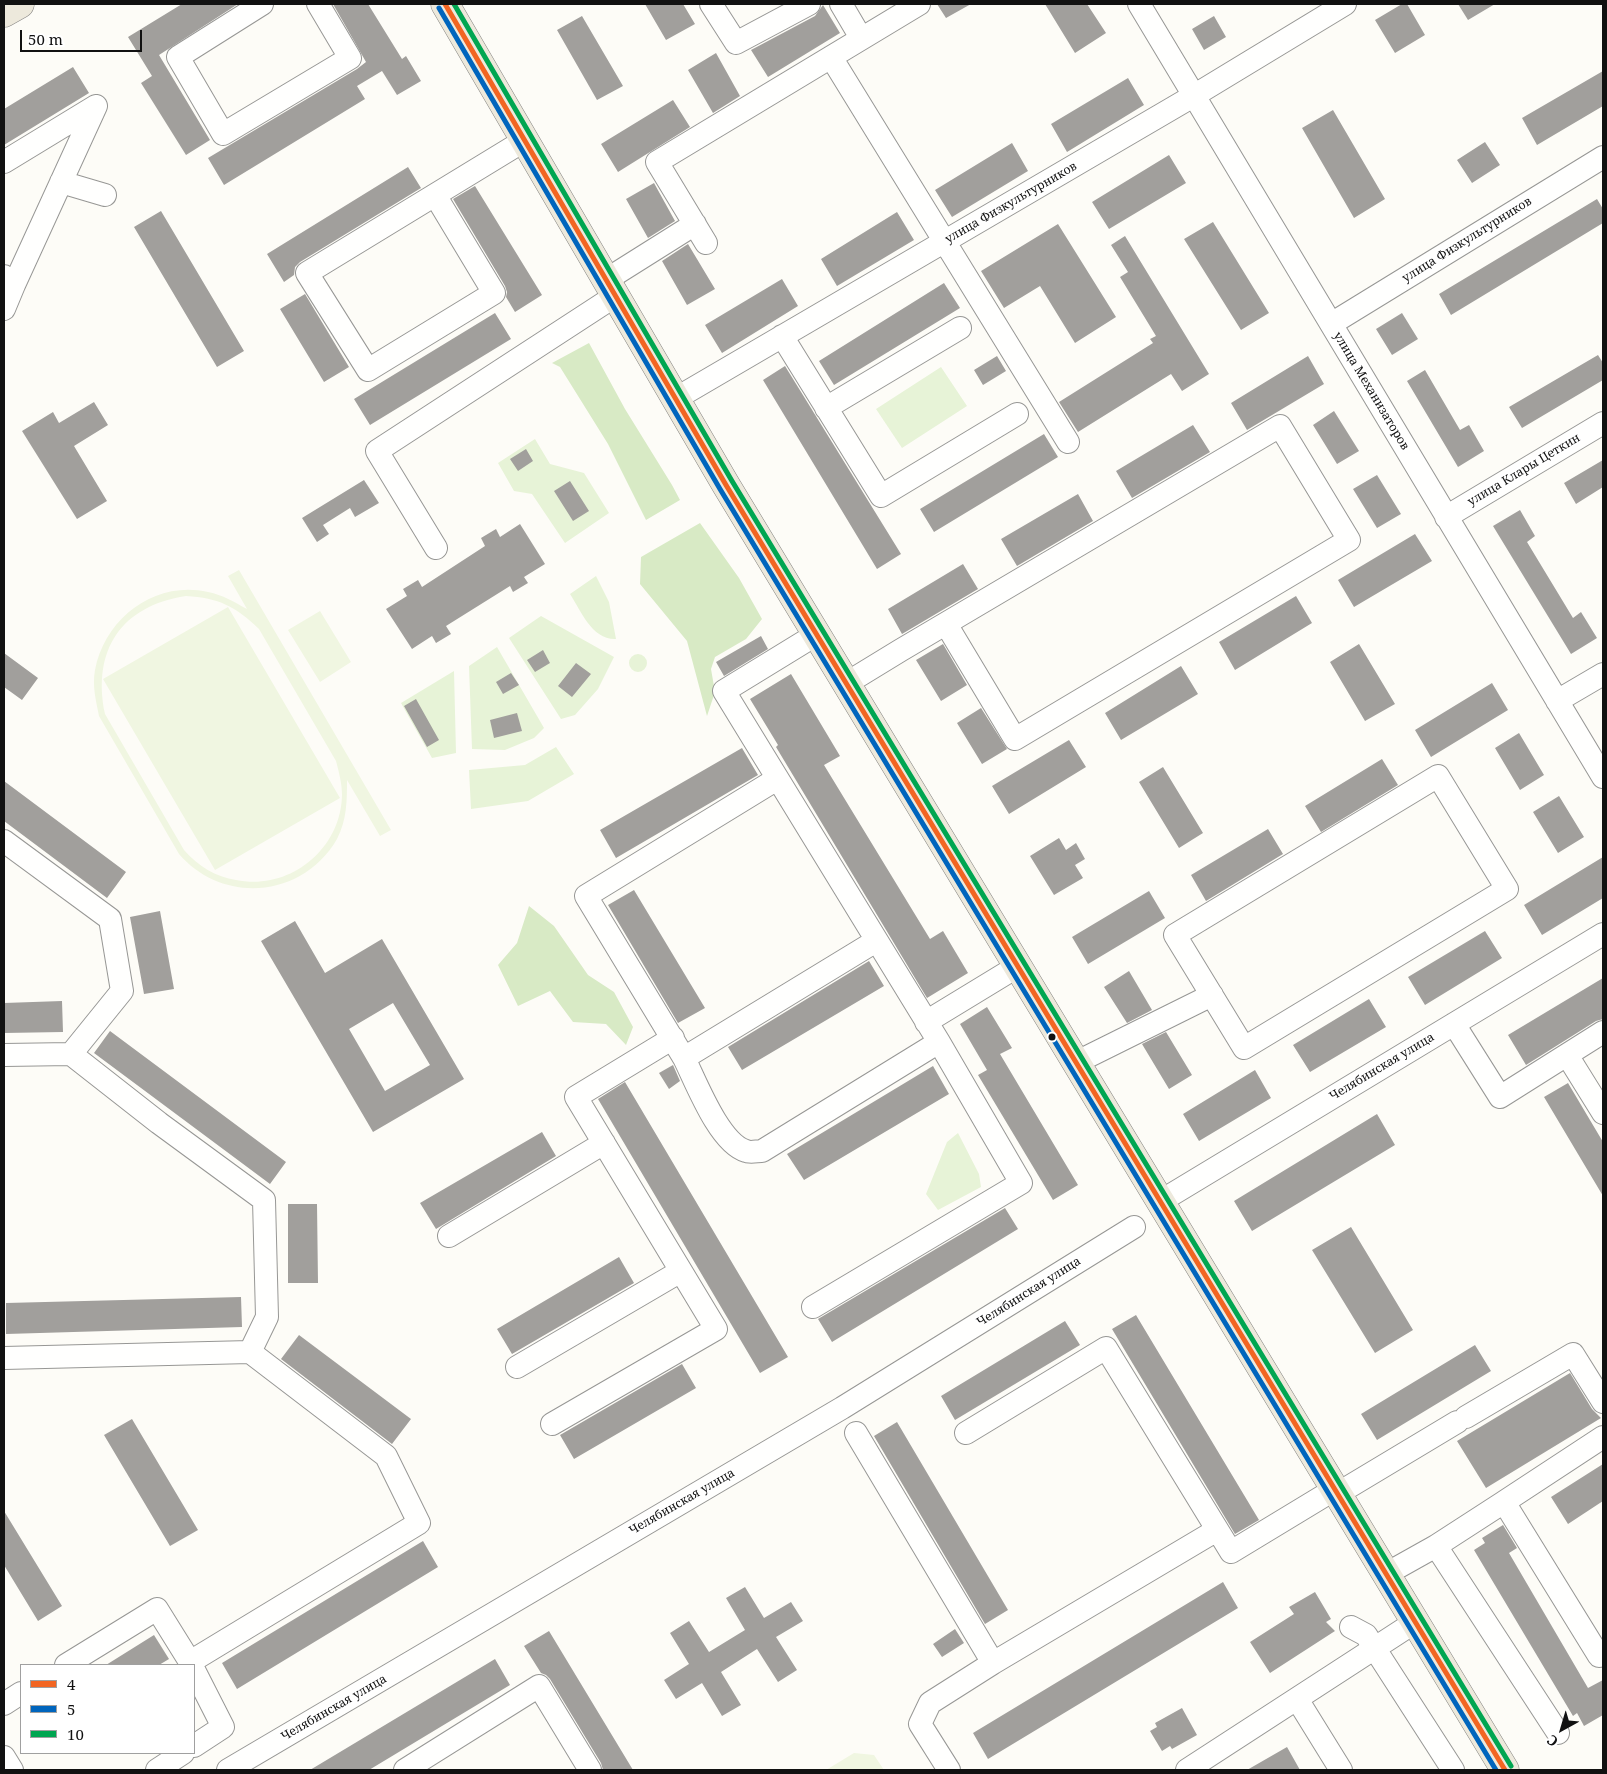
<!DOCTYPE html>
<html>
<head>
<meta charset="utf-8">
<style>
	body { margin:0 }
	#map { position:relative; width:1607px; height:1774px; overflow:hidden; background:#fdfcf7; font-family:"Noto Serif",serif }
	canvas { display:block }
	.frame { position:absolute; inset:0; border:5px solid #111; pointer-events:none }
	.legend { position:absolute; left:20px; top:1664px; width:175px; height:90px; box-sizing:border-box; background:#fff; border:1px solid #a0a0a0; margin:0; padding:6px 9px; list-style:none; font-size:15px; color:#111 }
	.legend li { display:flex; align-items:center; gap:10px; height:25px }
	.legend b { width:25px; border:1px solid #a0a0a0 }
	.north { position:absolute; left:1537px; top:1704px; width:50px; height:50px; -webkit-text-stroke:4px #fff; paint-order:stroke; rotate:219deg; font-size:14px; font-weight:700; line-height:20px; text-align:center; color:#111 }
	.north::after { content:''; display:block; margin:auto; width:18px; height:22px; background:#111; clip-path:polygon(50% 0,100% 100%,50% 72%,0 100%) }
	.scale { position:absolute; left:20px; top:30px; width:122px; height:22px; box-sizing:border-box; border:2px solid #111; border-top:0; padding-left:6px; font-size:15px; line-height:18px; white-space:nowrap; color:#111; -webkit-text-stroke:4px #fff; paint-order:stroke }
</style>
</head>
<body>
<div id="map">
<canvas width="1607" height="1774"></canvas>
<div class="frame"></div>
<ul class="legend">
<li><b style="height:6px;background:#f26522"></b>4</li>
<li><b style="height:6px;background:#0065bd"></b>5</li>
<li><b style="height:6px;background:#00a651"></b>10</li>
</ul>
<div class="north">С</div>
<div class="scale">50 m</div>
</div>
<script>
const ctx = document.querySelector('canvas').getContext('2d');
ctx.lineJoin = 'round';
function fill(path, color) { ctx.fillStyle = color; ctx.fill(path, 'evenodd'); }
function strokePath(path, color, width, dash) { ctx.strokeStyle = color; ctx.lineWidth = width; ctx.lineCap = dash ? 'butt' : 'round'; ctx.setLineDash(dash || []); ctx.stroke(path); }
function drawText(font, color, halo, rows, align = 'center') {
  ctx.font = font + ' "Noto Serif",serif'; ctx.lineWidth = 5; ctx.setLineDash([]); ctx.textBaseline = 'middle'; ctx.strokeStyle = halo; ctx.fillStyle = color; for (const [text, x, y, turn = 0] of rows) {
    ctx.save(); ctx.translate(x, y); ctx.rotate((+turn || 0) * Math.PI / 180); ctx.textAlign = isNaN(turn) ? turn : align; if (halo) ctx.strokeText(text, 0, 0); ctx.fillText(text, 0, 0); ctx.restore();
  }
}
const green = new Path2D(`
	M941 367 967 406 902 448 876 409Z
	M535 439 550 464 584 473 609 513 565 543 532 494 514 491 498 463Z
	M596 576 609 602 616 639C592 640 581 611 570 594Z
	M541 616 614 657 598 689 575 715 561 719 509 638Z
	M497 647 544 728 534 738 505 750 472 749 469 666Z
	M629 663a9 9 0 1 1 18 0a9 9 0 1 1-18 0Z
	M454 671 456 753 432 758 401 703Z
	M556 747 574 774 528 801 471 809 469 770 525 765Z
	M958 1133 979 1174 981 1187 938 1210 926 1194 947 1142Z`);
const forest = new Path2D(`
	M589 343 625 409 672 485 680 500 646 520 608 444 560 367 552 363Z
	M700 523 739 578 762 619 746 639 715 657 711 669 715 692 707 716 687 641 640 584 641 557Z
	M529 906 554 926 588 975 614 992 633 1027 626 1045 606 1024 573 1022 550 991 518 1006 498 965 517 943Z`);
const pitch = new Path2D(`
	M239 570 391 830 380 836 347 780C347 800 347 820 337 839 303 898 223 905 179 854L99 716C96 701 92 686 95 670 105 618 155 580 208 592 223 595 234 602 247 609L228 576ZM186 596C219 598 235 606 259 629L336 761C339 772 342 784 342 795 341 850 289 891 236 880 216 877 198 866 184 850L105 714C92 650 121 606 186 596Z
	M228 607 340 798 215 870 103 679Z
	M320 611 351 662 320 682 288 630Z
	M854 1753 874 1755 884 1770H826Z`);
const building = new Path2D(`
	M182 4H238L159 55 210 140 186 155 141 83 152 76 128 37Z
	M333 4H368L402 59 406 56 421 81 397 95 382 71 357 86 365 99 224 185 208 158 357 69 366 62Z
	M645 4H683L695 24 666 40Z
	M937 4H971L946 18Z
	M1045 4H1087L1106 33 1075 53Z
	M1402 4H1407L1425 35 1395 53 1375 20Z
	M1458 4H1495L1468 20Z
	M823 5 840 33 768 77 751 50 815 16Z
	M582 16 623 86 597 100 557 30Z
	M1214 16 1226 37 1204 50 1192 29Z
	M716 53 740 96 713 113 688 70Z
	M73 67 89 93 4 145V109Z
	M1603 71V106L1537 145 1522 118Z
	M1128 78 1144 105 1067 152 1051 124Z
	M673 100 690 127 618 172 601 144Z
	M1333 110 1385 199 1354 218 1302 128Z
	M1485 142 1500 165 1472 183 1457 160Z
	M1012 143 1028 171 952 217 935 190Z
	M1169 155 1186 183 1109 229 1092 202Z
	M408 167 421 188 300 262 295 267 294 275 284 282 267 254Z
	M654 183 675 221 648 238 626 199Z
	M475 186 542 295 515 312 506 297 507 292 505 286 453 199Z
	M1597 199 1603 209V223L1451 315 1439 294Z
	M161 211 244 351 217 367 134 227Z
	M897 212 914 240 837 286 821 259Z
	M1213 222 1269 313 1241 330 1184 239Z
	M1058 224 1116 317 1075 343 1040 286 1004 308 981 271Z
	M1125 236 1209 374 1182 391 1171 374 1078 432 1059 402 1153 343 1150 339 1156 336 1120 277 1128 272 1111 245Z
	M688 244 715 289 687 305 662 261Z
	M782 279 798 306 722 353 705 325Z
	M944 283 960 308 834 385 819 361Z
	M305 294 349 367 324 382 280 309Z
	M495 313 511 339 370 425 354 399Z
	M1402 313 1418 339 1392 355 1376 329Z
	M1598 355 1603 363V380L1522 428 1509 407Z
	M997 356 1006 371 983 385 974 370Z
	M1308 356 1324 384 1247 430 1231 403Z
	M785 366 901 554 877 569 763 380Z
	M1425 370 1460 430 1469 425 1484 451 1458 467 1407 381Z
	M94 402 108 425 74 446 107 501 77 519 22 431 53 412 59 423Z
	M1334 411 1359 451 1337 464 1313 425Z
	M1193 425 1210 452 1132 498 1116 471Z
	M1044 434 1058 457 934 532 920 509Z
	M526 449 533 461 518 471 510 459Z
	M1603 460V487L1576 504 1564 483Z
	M1377 475 1401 514 1377 528 1353 489Z
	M364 480 379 503 355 517 350 508 323 525 329 534 317 542 302 518Z
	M570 481 589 511 573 521 554 491Z
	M1078 494 1093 521 1017 566 1001 539Z
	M1520 510 1535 536 1527 542 1573 618 1581 612 1597 638 1571 654 1493 526Z
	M520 524 545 564 524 577 528 583 513 592 510 586 446 626 451 634 436 643 432 636 412 649 386 609 407 596 403 589 418 580 422 587 485 546 481 538 496 529 500 537Z
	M1415 534 1432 561 1354 607 1338 580Z
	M963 564 978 589 902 634 888 609Z
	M1296 596 1312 623 1235 670 1219 642Z
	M761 636 768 649 724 676 716 662Z
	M943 644 967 685 941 701 916 660Z
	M1359 644 1395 704 1365 721 1330 662Z
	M543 650 550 663 535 672 527 660Z
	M4 653 38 678 22 700 4 687Z
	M576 663 591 674 572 697 558 686Z
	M1181 666 1198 694 1121 740 1105 713Z
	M511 673 519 685 503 694 496 682Z
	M791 674 840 756 824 765 930 939 943 931 968 973 927 998 776 747 778 745 750 699Z
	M1492 683 1508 710 1431 757 1415 730Z
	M416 699 439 740 427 747 404 706Z
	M981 708 1007 749 982 764 957 723Z
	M517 713 522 731 494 738 490 720Z
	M1519 733 1544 775 1520 790 1495 748Z
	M1069 740 1086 767 1009 814 992 786Z
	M742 748 758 775 616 858 600 830Z
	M1382 759 1398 785 1321 832 1305 806Z
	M1163 767 1203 833 1179 848 1139 782Z
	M4 781 126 872 107 898 4 821Z
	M1559 796 1584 837 1558 853 1533 812Z
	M1268 829 1283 854 1206 901 1191 875Z
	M1059 838 1066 850 1076 843 1085 859 1075 865 1083 878 1054 895 1030 856Z
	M1603 857V898L1542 935 1524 905Z
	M634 890 705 1008 678 1023 608 905Z
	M1149 891 1165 918 1088 964 1072 937Z
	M160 911 174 989 144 994 130 917Z
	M295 921 325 973 382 939 464 1079 373 1132 261 941ZM393 1003 430 1065 385 1091 349 1029Z
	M1485 931 1502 958 1425 1005 1408 977Z
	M869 961 884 986 742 1070 728 1047Z
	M1129 971 1152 1010 1127 1023 1104 987Z
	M1603 978V1019L1596 1021 1526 1065 1508 1035Z
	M1369 999 1386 1027 1310 1072 1293 1045Z
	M62 1001 63 1032 4 1033V1003Z
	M987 1007 1012 1048 1000 1054 1078 1185 1053 1200 978 1075 987 1070 960 1024Z
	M110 1031 286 1162 270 1184 94 1053Z
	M1166 1032 1192 1075 1169 1089 1142 1044Z
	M673 1065 680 1081 669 1089 659 1073Z
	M933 1066 949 1094 804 1180 787 1154Z
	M1255 1070 1271 1098 1199 1141 1183 1114Z
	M625 1082 788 1357 760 1373 598 1099Z
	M1568 1083 1603 1142V1196L1544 1097Z
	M1377 1114 1395 1145 1252 1231 1234 1201Z
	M542 1132 556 1156 436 1229 420 1203Z
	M288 1204H317L318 1283H288Z
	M1005 1208 1018 1229 832 1342 818 1319Z
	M1351 1227 1413 1330 1375 1353 1312 1250Z
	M619 1257 634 1283 512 1354 497 1329Z
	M241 1297 242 1327 6 1334V1303Z
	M1136 1315 1259 1520 1235 1534 1112 1329Z
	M1065 1321 1080 1345 955 1420 941 1396Z
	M299 1335 411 1419 392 1444 281 1359Z
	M1475 1345 1491 1371 1377 1440 1361 1414Z
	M682 1364 696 1388 574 1459 560 1435Z
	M1570 1373 1592 1409 1601 1418 1486 1488 1457 1441Z
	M132 1419 198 1530 170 1546 104 1435Z
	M897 1422 1008 1610 985 1624 874 1436Z
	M1603 1464V1501L1568 1524 1551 1497Z
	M4 1511 62 1606 38 1621 4 1565Z
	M1503 1525 1517 1548 1509 1553 1588 1688 1603 1680V1715L1584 1726 1577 1713 1573 1716 1474 1550 1485 1543 1482 1538Z
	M423 1541 438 1567 237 1689 222 1663Z
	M1223 1582 1238 1608 988 1759 973 1733Z
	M745 1587 764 1618 791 1602 803 1621 776 1637 797 1670 778 1682 757 1649 721 1672 741 1705 722 1716 702 1683 676 1699 664 1680 689 1664 670 1633 689 1621 709 1652 745 1630 726 1598Z
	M1315 1592 1331 1619 1326 1622 1335 1631 1270 1673 1250 1642 1294 1614 1289 1607Z
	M955 1629 964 1643 942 1657 933 1644Z
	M549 1631 633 1770H603L601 1763 550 1679 546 1675 541 1673 524 1646Z
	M154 1635 169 1659 159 1665H106Z
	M495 1659 510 1685 369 1770H310Z
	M1182 1708 1197 1735 1172 1749 1170 1746 1162 1751 1150 1731 1157 1727 1155 1723Z
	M1287 1747 1300 1770H1247Z`);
const minor = new Path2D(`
	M262 4 178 57 223 134 350 58 318 4
	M711 4 736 43 809 4
	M841 4 861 38
	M1139 4 1603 777
	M831 57 1068 442
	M4 162 96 106
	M61 182 105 195
	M435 195 494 293 368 370 307 273 525 140
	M706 243 657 162 919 4
	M4 276 14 285 4 309
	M606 280 695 224
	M14 285 96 106
	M1331 324 1603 157
	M782 336 881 496 1017 414
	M675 399 1195 95 1345 4
	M826 408 960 328
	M1446 517 1603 423
	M436 548 377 451 615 296
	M847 683 901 650 1280 426 1349 540 1015 739 946 624
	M1557 701 1603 674
	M1438 776 1507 889 1244 1048 1175 935Z
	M777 779 586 896 684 1058 876 941
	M4 841 110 919 122 991 71 1054
	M926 1022 1018 966
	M1454 1024 1500 1097 1603 1032
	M4 1055 71 1054 159 1123 264 1200 267 1317 250 1352
	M1567 1055 1603 1113
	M684 1058C696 1082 719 1143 746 1151 750 1153 757 1151 762 1151L939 1042
	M1077 1062 1212 995
	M1161 1201 1603 934
	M449 1236 604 1143
	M813 1307 1021 1183 939 1042 724 691 817 634
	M4 1358 250 1352 386 1456 419 1523 190 1662 157 1609 66 1665
	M517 1367 681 1271
	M1466 1417 1573 1354 1603 1402
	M552 1424 716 1329 576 1097 673 1038
	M856 1433 993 1663
	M966 1433 1106 1348 1231 1552 1335 1489
	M1337 1494 1457 1422
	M1504 1502 1603 1437
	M1436 1546 1558 1733
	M1386 1574 1436 1546 1504 1502 1599 1656 1603 1654
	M1351 1627 1366 1635 1453 1770
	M194 1670 223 1727 194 1746
	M1297 1699 1341 1770
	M4 1704 21 1693
	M4 1757 12 1770
	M157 1770 183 1753
	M228 1770 842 1408 1134 1227
	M405 1770 539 1686 590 1770
	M949 1770 920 1724 930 1703 993 1663 1217 1530
	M1187 1770 1415 1622`);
const major = new Path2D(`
	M445 4 726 485 1505 1770
	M4 13 20 4`);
const bus1 = new Path2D(`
	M445 4 726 485 1505 1770`);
const bus2 = new Path2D(`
	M439 8 720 489 1496 1770`);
const bus3 = new Path2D(`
	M454 4 732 481 1511 1766`);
const markers = [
	[1052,1037,4.5,"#111"]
];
const streetNames = [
	["улица Физкультурников",1011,203,-30],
	["улица Физкультурников",1467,240,-32],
	["улица Механизаторов",1371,391,59],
	["улица Клары Цеткин",1524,470,-31],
	["Челябинская улица",1382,1067,-31],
	["Челябинская улица",1029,1292,-32],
	["Челябинская улица",682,1502,-30],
	["Челябинская улица",334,1708,-30]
];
fill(green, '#e7f3d7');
fill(forest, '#d8eac5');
fill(pitch, '#f0f6e1');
fill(building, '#a19f9c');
strokePath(minor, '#979795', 24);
strokePath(major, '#858482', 29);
strokePath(minor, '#fffffe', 22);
strokePath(major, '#ede9dc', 28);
strokePath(bus1, '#f26522', 5);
strokePath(bus2, '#0065bd', 5);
strokePath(bus3, '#00a651', 5);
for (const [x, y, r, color] of markers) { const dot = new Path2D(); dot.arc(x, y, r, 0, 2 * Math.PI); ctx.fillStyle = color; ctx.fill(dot); strokePath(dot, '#fff', 2); }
drawText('12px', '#111', '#fff', streetNames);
</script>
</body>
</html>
